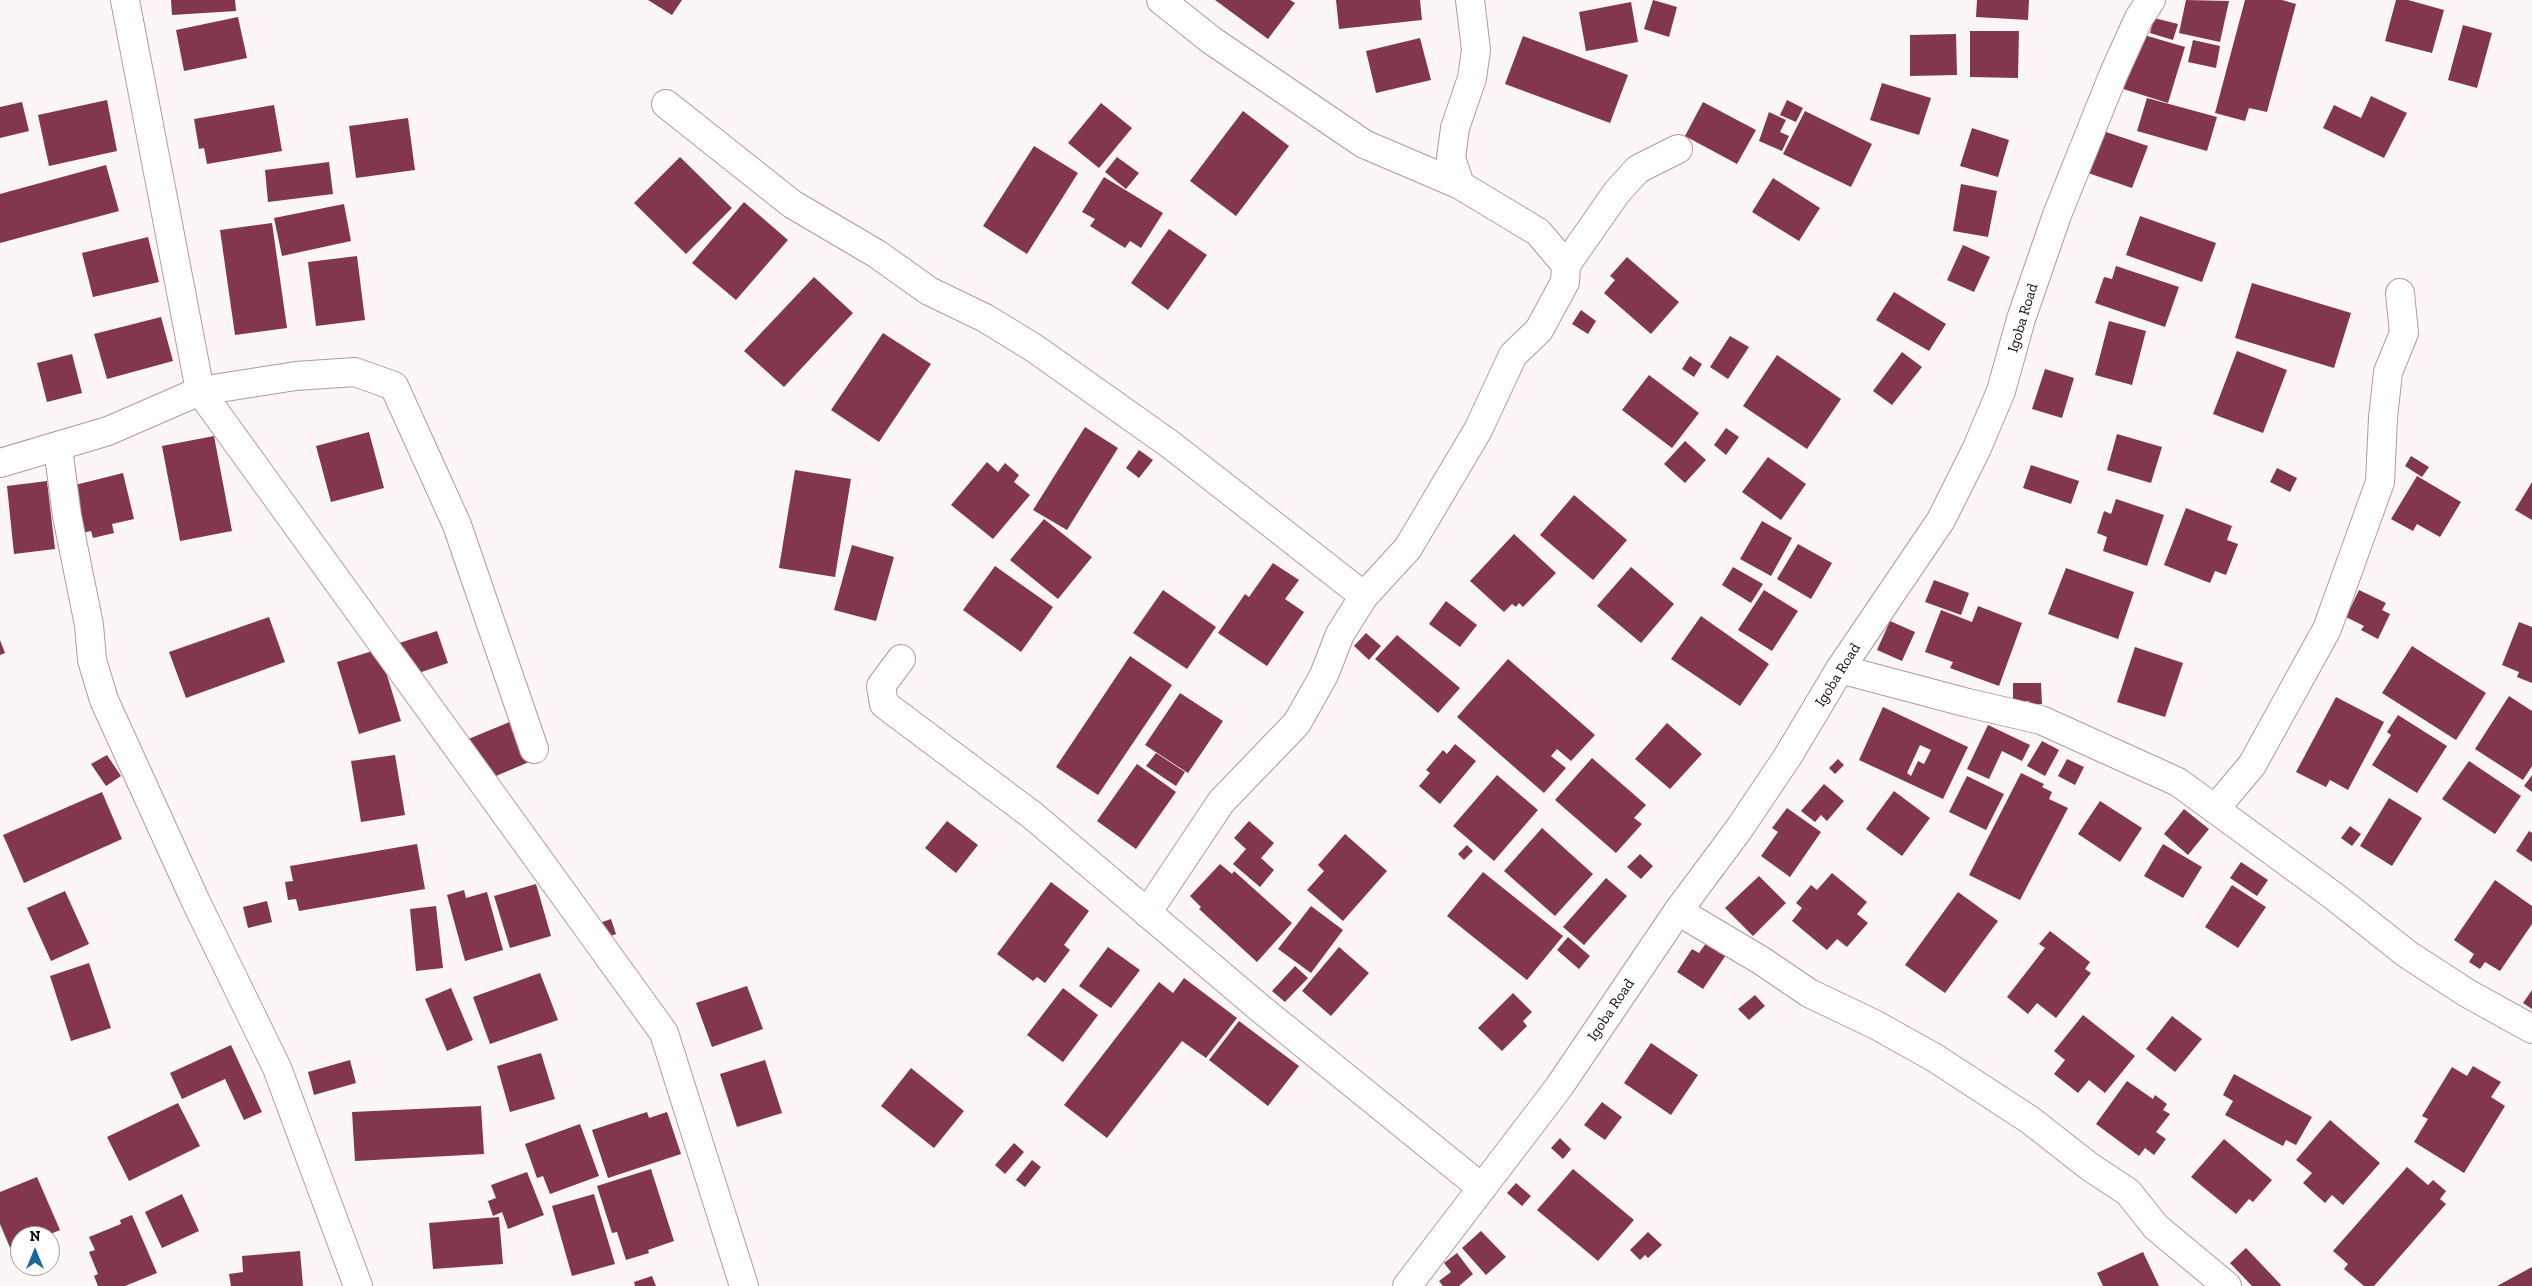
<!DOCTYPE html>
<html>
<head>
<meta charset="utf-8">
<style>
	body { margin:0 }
	#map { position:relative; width:2532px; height:1286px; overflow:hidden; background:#fdf6f7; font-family:"Zilla Slab",serif }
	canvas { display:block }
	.north { position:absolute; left:10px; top:1226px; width:50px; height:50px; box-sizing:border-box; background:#fff; border:1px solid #a19d9e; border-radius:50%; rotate:0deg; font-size:14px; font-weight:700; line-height:20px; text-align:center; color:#150b0d }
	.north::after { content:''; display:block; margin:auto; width:18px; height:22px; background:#1c679a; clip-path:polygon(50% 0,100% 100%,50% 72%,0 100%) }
</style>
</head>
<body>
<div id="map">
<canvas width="2532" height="1286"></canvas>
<div class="north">N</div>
</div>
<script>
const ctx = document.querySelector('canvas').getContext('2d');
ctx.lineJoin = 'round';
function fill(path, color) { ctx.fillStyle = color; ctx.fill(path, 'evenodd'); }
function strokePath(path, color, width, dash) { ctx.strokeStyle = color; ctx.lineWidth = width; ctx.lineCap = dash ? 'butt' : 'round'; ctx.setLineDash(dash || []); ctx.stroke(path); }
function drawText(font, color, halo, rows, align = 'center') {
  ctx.font = font + ' "Zilla Slab",serif'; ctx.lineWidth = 5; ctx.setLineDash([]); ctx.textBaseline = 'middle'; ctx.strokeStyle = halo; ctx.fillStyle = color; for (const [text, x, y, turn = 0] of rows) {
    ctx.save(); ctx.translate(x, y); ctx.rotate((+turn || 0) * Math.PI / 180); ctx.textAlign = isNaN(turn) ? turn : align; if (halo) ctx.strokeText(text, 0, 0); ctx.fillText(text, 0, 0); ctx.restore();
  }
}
const building = new Path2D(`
	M171 0H235L236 11 172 15Z
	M648 0H682L672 15Z
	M1215 0H1290L1295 3 1268 39Z
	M1336 0H1420L1422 20 1339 29Z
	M1653 0 1677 7 1669 37 1644 29Z
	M1977 0H2029L2028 20 1976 17Z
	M2186 0 2229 1 2220 42 2179 33Z
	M2245 0H2282L2296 4 2267 112 2249 108 2245 121 2215 113Z
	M2396 0H2408L2444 10 2432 53 2385 41Z
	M1631 2 1638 42 1586 51 1579 12Z
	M238 17 247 58 184 71 176 30Z
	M2154 18 2178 24 2173 40 2150 33Z
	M2463 25 2492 33 2477 88 2448 80Z
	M1970 31H2019L2018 78 1970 77Z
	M2134 32 2185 47 2168 103 2117 87Z
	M1956 34 1957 75 1910 76V35Z
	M1523 36 1628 75 1610 123 1505 84Z
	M1420 38 1431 80 1376 93 1366 51Z
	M2193 40 2220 46 2216 68 2188 62Z
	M1882 83 1931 98 1919 135 1870 120Z
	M2371 96 2407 113 2384 158 2323 128 2334 105 2361 118Z
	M2147 98 2217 117 2207 151 2137 131Z
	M107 100 117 151 49 166 38 115Z
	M1787 100 1803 108 1796 122 1780 115Z
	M22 102 29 131 0 138V107Z
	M1703 102 1756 130 1737 164 1685 136Z
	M1101 103 1132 128 1099 168 1068 143Z
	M274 105 282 151 207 164 204 148 199 149 194 119Z
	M1243 111 1289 146 1236 216 1190 181Z
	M1805 111 1872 144 1851 187 1783 154Z
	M1769 112 1786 120 1780 132 1789 136 1782 151 1759 141Z
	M408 118 415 170 356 178 349 126Z
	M1972 128 2009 140 1998 177 1960 166Z
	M2103 131 2148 146 2132 188 2088 173Z
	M1034 146 1078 173 1027 254 983 226Z
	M680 157 732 208 686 254 634 203Z
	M1117 157 1139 173 1126 189 1105 172Z
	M329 162 333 194 268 202 265 170Z
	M106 165 119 211 0 243V194Z
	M1104 177 1163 213 1141 248 1130 241 1125 248 1090 226 1095 219 1082 212Z
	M1773 178 1820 208 1799 241 1752 212Z
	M1961 184 1997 191 1988 237 1953 231Z
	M744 202 788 240 736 300 692 263Z
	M344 204 351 241 282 256 274 218Z
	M2140 216 2216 243 2202 282 2126 255Z
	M272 223 287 328 235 335 220 230Z
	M1169 229 1207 255 1168 310 1131 283Z
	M148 237 159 282 93 297 82 253Z
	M1963 245 1990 257 1974 292 1947 280Z
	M357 256 365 320 316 326 308 262Z
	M1627 257 1679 302 1651 334 1604 293 1615 280 1610 276Z
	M2116 266 2179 287 2165 327 2095 303 2104 277 2112 279Z
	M814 277 853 313 784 387 744 351Z
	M2252 283 2351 313 2334 368 2235 338Z
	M1894 292 1946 324 1929 351 1876 320Z
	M1581 310 1596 321 1588 334 1572 324Z
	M161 317 173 361 107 379 94 334Z
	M2109 321 2146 331 2132 385 2095 375Z
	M883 333 931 364 879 442 831 410Z
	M1730 336 1749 347 1728 379 1710 367Z
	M2237 351 2287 370 2263 433 2213 414Z
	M1902 352 1922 367 1892 405 1873 391Z
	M72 354 82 393 47 402 37 363Z
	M1777 355 1841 399 1807 449 1743 406Z
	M1690 356 1702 364 1694 377 1682 369Z
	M2045 369 2074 378 2062 418 2032 409Z
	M1649 375 1699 413 1672 448 1622 410Z
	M1085 427 1118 448 1067 530 1033 510Z
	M1726 428 1739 437 1726 455 1714 445Z
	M369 432 384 488 331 502 316 446Z
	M2117 434 2162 447 2151 483 2107 470Z
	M214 436 232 531 180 541 162 446Z
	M1685 441 1706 460 1685 483 1664 464Z
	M1139 450 1153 460 1139 478 1126 468Z
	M2411 456 2429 467 2422 477 2405 466Z
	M1768 457 1806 484 1781 520 1742 492Z
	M987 462 998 472 1005 463 1019 475 1014 482 1030 495 993 539 951 505Z
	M2031 465 2079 481 2071 504 2023 488Z
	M2277 468 2297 478 2290 492 2270 482Z
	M795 470 851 479 835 577 779 568Z
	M123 473 134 519 112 524 114 533 93 538 91 531 82 533 71 486Z
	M2417 476 2461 502 2440 537 2417 524 2413 531 2391 519Z
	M47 481 55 549 14 554 7 486Z
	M2532 482V520L2515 510Z
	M1574 495 1627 540 1593 580 1540 535Z
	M2116 499 2164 515 2147 566 2103 551 2107 537 2097 533 2104 511 2111 514Z
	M2186 508 2232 526 2227 540 2238 544 2226 575 2215 571 2210 583 2164 565Z
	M1044 519 1092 557 1058 599 1010 560Z
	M1762 521 1792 538 1771 576 1740 559Z
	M1514 534 1556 573 1523 607 1519 603 1516 607 1512 604 1504 612 1470 581Z
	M1798 544 1832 563 1811 599 1777 579Z
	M852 545 894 557 876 621 834 610Z
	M1273 563 1299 580 1285 599 1304 612 1267 666 1218 633 1245 594 1249 597Z
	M995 566 1053 607 1021 652 963 610Z
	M1631 567 1674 604 1641 643 1597 606Z
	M1733 567 1763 584 1751 603 1722 585Z
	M2066 568 2134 592 2118 639 2048 614Z
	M1934 580 1969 593 1961 615 1925 602Z
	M1163 590 1216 627 1187 669 1133 633Z
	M1764 590 1798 611 1772 651 1738 630Z
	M2359 590 2386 603 2382 610 2390 614 2378 639 2361 630 2364 626 2346 617Z
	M1446 601 1477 625 1460 647 1429 624Z
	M1978 606 2022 623 1999 686 1950 668 1953 662 1925 652 1941 610 1972 622Z
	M1701 616 1769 664 1740 706 1671 659Z
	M269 617 285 662 186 698 169 652Z
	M1890 621 1915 632 1902 661 1877 650Z
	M2519 622 2532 627V683L2517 677 2519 672 2502 665Z
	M437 631 448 663 407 677 396 644Z
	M1366 633 1381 646 1369 660 1354 646Z
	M1397 635 1460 688 1438 713 1375 659Z
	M0 640 5 653 0 655Z
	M2412 646 2486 693 2456 740 2382 693Z
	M2135 647 2183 663 2165 717 2117 702Z
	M379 649 401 721 359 734 337 662Z
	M1130 656 1172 685 1098 795 1056 767Z
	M1508 659 1595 735 1571 761 1557 749 1551 756 1566 768 1544 793 1457 717Z
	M2013 683H2041L2042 704H2030L2029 701 2013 702Z
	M1180 693 1223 721 1188 773 1145 745Z
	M2509 696 2532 711V766L2523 780 2475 749Z
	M2336 697 2384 722 2348 790 2330 780 2326 787 2296 772Z
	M1883 707 1968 747 1943 799 1859 760ZM1920 745 1931 750 1924 764 1918 761 1911 776 1907 773Z
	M2398 715 2447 746 2417 793 2372 765 2391 735 2387 732Z
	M512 721 529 762 484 781 466 740Z
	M1667 723 1702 754 1670 789 1635 759Z
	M1988 725 2030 745 2022 761 2002 751 1989 779 1967 769Z
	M2042 741 2059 750 2045 776 2027 766Z
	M1455 744 1476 761 1440 804 1419 786 1430 773 1426 770 1443 750 1447 754Z
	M1156 753 1185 772 1176 786 1146 766Z
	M107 755 121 776 106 786 91 764Z
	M395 755 405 815 361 822 351 761Z
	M1592 758 1646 805 1634 818 1642 824 1616 853 1555 800Z
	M1838 759 1844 765 1835 774 1829 768Z
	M2067 759 2084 767 2075 785 2058 776Z
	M2469 761 2521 796 2495 834 2442 799Z
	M1137 764 1176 792 1136 849 1097 821Z
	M2021 773 2044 784 2042 787 2052 792 2049 799 2068 808 2020 900 1969 875Z
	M1497 775 1538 810 1494 861 1453 826Z
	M2532 775V792L2524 786Z
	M1967 776 2004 794 1986 830 1949 812Z
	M1824 784 1844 801 1827 821 1821 815 1815 822 1801 811Z
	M1894 791 1930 818 1902 856 1866 829Z
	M102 792 122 839 24 883 3 835Z
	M2389 798 2422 818 2392 866 2360 846Z
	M2100 801 2142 828 2120 862 2078 834Z
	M1787 808 1821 832 1790 877 1761 856 1778 832 1772 828Z
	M2184 809 2209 829 2188 855 2164 834Z
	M947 821 978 845 956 873 925 848Z
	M1249 821 1274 843 1261 858 1274 870 1260 887 1233 864 1246 849 1234 838Z
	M2350 826 2361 834 2352 846 2341 838Z
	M1542 828 1593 874 1555 916 1504 871Z
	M2529 831 2532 833V862L2516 851Z
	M1345 834 1387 871 1343 921 1307 890 1324 871 1318 865Z
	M417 844 425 889 299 911 296 899 288 900 285 882 293 881 290 866Z
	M2163 844 2202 867 2183 898 2144 876Z
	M1467 845 1473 851 1464 860 1458 854Z
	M1640 854 1653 866 1641 879 1627 867Z
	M2241 862 2268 880 2257 896 2230 878Z
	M1220 864 1232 874 1234 871 1292 923 1257 962 1199 909 1201 907 1190 896Z
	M1483 872 1563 936 1527 980 1447 916Z
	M1832 873 1867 902 1857 914 1868 923 1847 947 1837 939 1827 950 1792 921 1802 908 1796 903 1811 885 1817 890Z
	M1759 876 1786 903 1753 936 1725 908Z
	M1606 878 1627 896 1584 945 1563 927Z
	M2495 880 2532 906V924L2500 971 2485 962 2480 969 2469 962 2474 954 2454 940Z
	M1051 882 1089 911 1064 945 1070 950 1045 983 1037 977 1033 981 997 954Z
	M536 884 551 936 510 948 494 896Z
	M2232 885 2266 907 2238 948 2205 927Z
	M464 890 466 898 487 892 503 950 465 961 447 895Z
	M65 891 89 944 51 961 27 908Z
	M1958 892 1998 921 1945 993 1905 965Z
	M267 901 272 922 248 928 243 907Z
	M436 906 443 968 416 971 410 909Z
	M1311 906 1343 930 1311 973 1278 949Z
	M611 919 616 934 599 940 594 925Z
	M2050 931 2090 962 2085 969 2091 973 2056 1018 2037 1003 2028 1014 2007 997 2045 948 2039 944Z
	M1568 937 1590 956 1579 969 1557 950Z
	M1709 939 1728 952 1703 989 1677 972 1692 949 1699 953Z
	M1108 947 1140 970 1111 1008 1079 986Z
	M1339 947 1369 973 1331 1016 1302 991Z
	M89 963 111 1028 71 1041 50 976Z
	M1295 966 1308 978 1285 1002 1272 991Z
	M540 973 558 1020 490 1044 473 997Z
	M1184 978 1237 1018 1206 1058 1182 1041 1107 1138 1064 1105 1159 982 1173 993Z
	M747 986 763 1029 712 1047 696 1003Z
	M451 988 473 1040 447 1051 425 999Z
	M1063 988 1098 1015 1063 1062 1027 1035Z
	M2532 990V1009L2523 1003Z
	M1513 993 1532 1012 1523 1021 1527 1026 1502 1051 1478 1028Z
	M1755 995 1765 1006 1749 1020 1738 1009Z
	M2083 1015 2135 1056 2105 1093 2089 1080 2078 1093 2054 1074 2065 1060 2054 1051Z
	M2172 1016 2202 1039 2175 1072 2146 1049Z
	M1239 1021 1299 1066 1268 1106 1209 1060Z
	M1651 1043 1698 1075 1671 1115 1624 1083Z
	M231 1045 262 1112 244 1120 225 1079 182 1099 170 1073Z
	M541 1053 555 1099 510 1112 497 1066Z
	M350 1060 356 1083 314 1095 308 1072Z
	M765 1060 782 1113 737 1127 720 1074Z
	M2473 1066 2501 1082 2491 1097 2505 1106 2464 1173 2414 1142 2428 1119 2422 1116 2452 1067 2467 1076Z
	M911 1068 964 1111 934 1148 881 1106Z
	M2234 1074 2312 1117 2296 1145 2286 1140 2283 1146 2225 1115 2233 1101 2223 1095Z
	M2127 1081 2153 1099 2155 1095 2167 1104 2163 1110 2170 1114 2156 1132 2166 1139 2154 1155 2145 1148 2139 1156 2096 1124Z
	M1602 1102 1622 1117 1605 1140 1584 1125Z
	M178 1103 200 1146 129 1181 107 1137Z
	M481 1106 484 1154 355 1161 352 1112Z
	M647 1112 649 1118 667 1112 681 1154 608 1178 592 1130Z
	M2330 1120 2380 1163 2343 1205 2332 1195 2325 1203 2303 1183 2312 1173 2296 1160Z
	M580 1124 599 1176 550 1194 543 1176 537 1178 525 1144Z
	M1560 1138 1571 1149 1563 1159 1551 1148Z
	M2224 1139 2272 1180 2253 1202 2249 1199 2236 1214 2191 1177Z
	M1014 1143 1024 1152 1005 1174 995 1165Z
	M1032 1160 1041 1167 1025 1187 1016 1180Z
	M2407 1167 2428 1185 2433 1180 2446 1191 2440 1199 2446 1204 2374 1286H2364L2344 1269 2348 1264 2333 1251Z
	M651 1169 674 1241 648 1250 649 1253 626 1260 617 1232 612 1233 597 1186Z
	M1573 1169 1634 1220 1598 1261 1537 1210Z
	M527 1172 544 1215 508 1229 502 1212 493 1216 488 1201 496 1198 491 1185Z
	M37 1177 60 1230 46 1236H20V1247L11 1250 0 1224V1192Z
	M1516 1183 1531 1196 1522 1206 1507 1193Z
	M182 1194 199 1231 162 1248 145 1212Z
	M594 1194 615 1264 572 1276 552 1206Z
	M132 1215 157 1273 125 1286H98L94 1276 98 1274 89 1252 95 1250 89 1237 121 1224 120 1220Z
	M499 1217 503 1264 433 1269 429 1223Z
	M1481 1231 1506 1257 1486 1275 1462 1248Z
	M1648 1232 1662 1245 1648 1258 1645 1255 1640 1260 1630 1250Z
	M2246 1248 2281 1285 2280 1286H2252L2230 1263Z
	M300 1251 303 1286H231L229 1274 243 1272 242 1256Z
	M2143 1252 2159 1286H2103L2097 1273Z
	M1457 1253 1473 1274 1459 1286H1443L1439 1281 1451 1272 1444 1263Z
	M2532 1267V1286H2497Z
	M652 1276 656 1286H635L634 1282Z`);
const minor = new Path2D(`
	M125 0 200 391 664 1033 744 1286
	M1161 0 1211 40 1364 144 1460 185 1538 232 1566 265
	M666 104 792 204 877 254 929 291 985 318 1034 348 1171 445 1364 596
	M1460 185 1451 158 1455 128 1472 78 1476 50 1470 0
	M58 448 67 516 89 625 92 660 104 700 196 902 277 1068 358 1286
	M0 463 108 431 200 391 296 376 355 372 394 386 457 525 534 749
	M901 659 881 686 884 704 1032 815 1261 1009 1482 1188
	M1840 669 1968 703 2041 720 2178 782 2335 897 2407 954 2467 993 2532 1029
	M2215 809 2252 765 2327 629 2380 482 2383 418 2388 372 2404 333 2400 293
	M1678 911 1762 961 1809 993 1876 1025 1935 1058 2030 1120 2090 1167 2128 1192 2156 1227 2227 1286
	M1147 913 1221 802 1297 723 1324 675 1340 634 1364 596 1408 548 1478 430 1513 355 1539 330 1565 282 1566 265 1617 192 1638 169 1678 149`);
const tertiary = new Path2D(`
	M1407 1286 1559 1087 1678 911 1739 829 1788 756 1840 669 1941 520 1977 448 2001 391 2021 319 2057 215 2114 73 2139 18 2151 0`);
const streetNames = [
	["Igoba Road",2023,318,-73],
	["Igoba Road",1838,675,-58],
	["Igoba Road",1611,1010,-56]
];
fill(building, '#82374c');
strokePath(minor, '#b5989d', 30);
strokePath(tertiary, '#b5989d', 30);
strokePath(minor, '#fff', 28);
strokePath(tertiary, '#fff', 28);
drawText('15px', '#150b0d', '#fff', streetNames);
</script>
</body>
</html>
